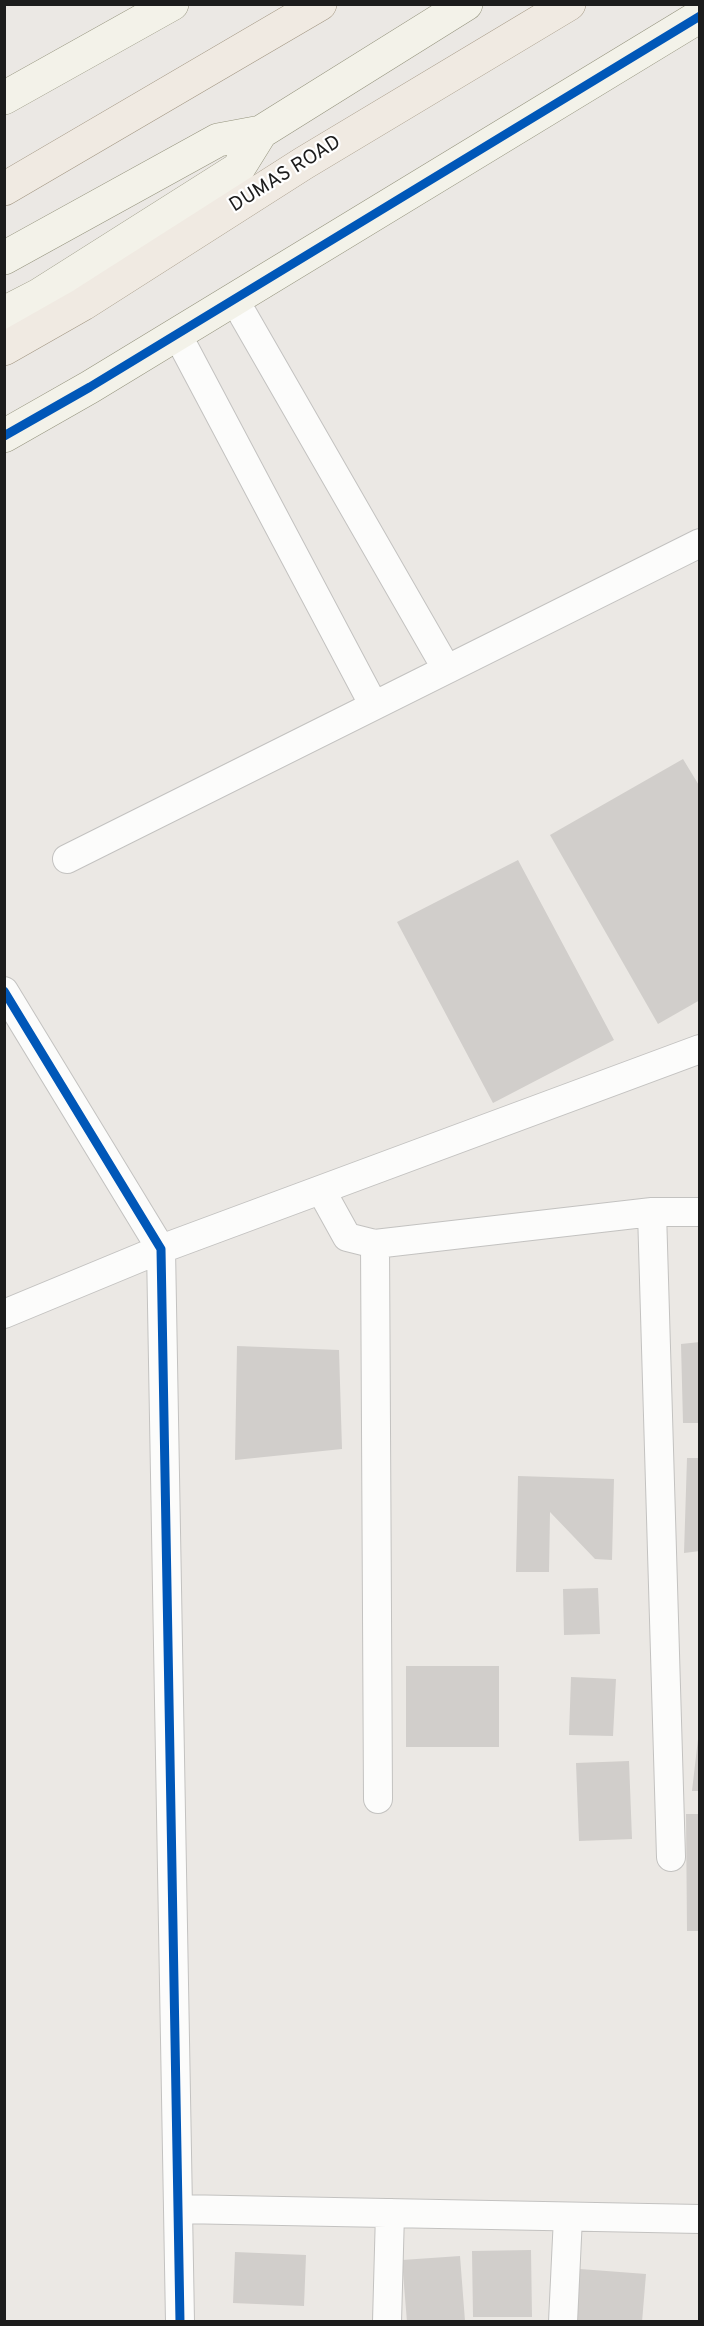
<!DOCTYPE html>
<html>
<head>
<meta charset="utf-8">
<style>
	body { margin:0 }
	#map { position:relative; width:704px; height:2326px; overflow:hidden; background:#ebe8e4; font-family:Overpass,sans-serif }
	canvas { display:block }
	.frame { position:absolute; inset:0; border:6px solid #1c1c1c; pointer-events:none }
</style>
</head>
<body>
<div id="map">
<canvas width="704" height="2326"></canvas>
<div class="frame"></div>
</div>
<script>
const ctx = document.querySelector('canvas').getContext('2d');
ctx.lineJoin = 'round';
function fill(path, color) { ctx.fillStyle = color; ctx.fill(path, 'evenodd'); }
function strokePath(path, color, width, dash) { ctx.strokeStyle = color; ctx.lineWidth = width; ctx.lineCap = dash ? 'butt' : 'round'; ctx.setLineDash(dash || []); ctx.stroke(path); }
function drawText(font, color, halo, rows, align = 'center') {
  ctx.font = font + ' Overpass,sans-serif'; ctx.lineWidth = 4.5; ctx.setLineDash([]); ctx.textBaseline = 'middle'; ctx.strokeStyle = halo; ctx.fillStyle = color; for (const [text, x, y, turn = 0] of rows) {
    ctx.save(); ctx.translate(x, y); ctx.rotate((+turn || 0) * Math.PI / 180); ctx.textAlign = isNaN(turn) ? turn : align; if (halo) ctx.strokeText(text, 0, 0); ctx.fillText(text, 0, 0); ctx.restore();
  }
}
const building = new Path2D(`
	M683 759 700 787V1000L658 1024 550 835Z
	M518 860 614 1040 493 1103 397 922Z
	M700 1342V1423H683L681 1344Z
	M237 1346 339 1350 342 1449 235 1460Z
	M687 1458H700V1551L684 1553Z
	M518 1476 614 1479 612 1560 595 1559 550 1512 549 1572H516Z
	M598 1588 600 1634 564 1635 563 1589Z
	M406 1666H499V1747H406Z
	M571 1677 616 1679 613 1736 569 1735Z
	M698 1739 700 1791H692Z
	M629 1761 632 1839 579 1841 576 1763Z
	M686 1814H700V1931H687Z
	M531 2250 532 2317H473L472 2251Z
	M235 2252 306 2255 304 2306 233 2303Z
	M460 2256 465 2321 407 2322 402 2260Z
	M580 2269 646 2274 642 2322H576Z`);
const street = new Path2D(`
	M234 299 446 668
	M177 334 373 704
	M67 859 700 543
	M4 991 161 1249 180 2322
	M321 1190 347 1237 375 1244 652 1212H700
	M652 1212 671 1857
	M375 1244 378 1799
	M4 1314 161 1249 700 1049
	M178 2209 700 2219
	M387 2322 390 2213
	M563 2322 568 2217`);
const secondary = new Path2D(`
	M4 98 172 4
	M4 258 218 140 261 132 466 4
	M4 313 39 295 238 169 261 132
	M4 436 90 387 700 16`);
const primary = new Path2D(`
	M4 189 320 4
	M4 349 83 304 304 163 569 4`);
const cycleway = new Path2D(`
	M4 436 90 387 700 16
	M4 991 161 1249 180 2322`);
const streetNames = [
	["DUMAS ROAD",286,175,-32]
];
fill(building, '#d1cecb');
strokePath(street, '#c3c2c0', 30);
strokePath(secondary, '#94937d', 34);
strokePath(primary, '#a19581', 34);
strokePath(street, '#fcfcfb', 28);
strokePath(secondary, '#f3f2e9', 33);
strokePath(primary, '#f0eae2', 33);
strokePath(cycleway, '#0057b8', 9);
drawText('20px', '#1c1c1c', '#fff', streetNames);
</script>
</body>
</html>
